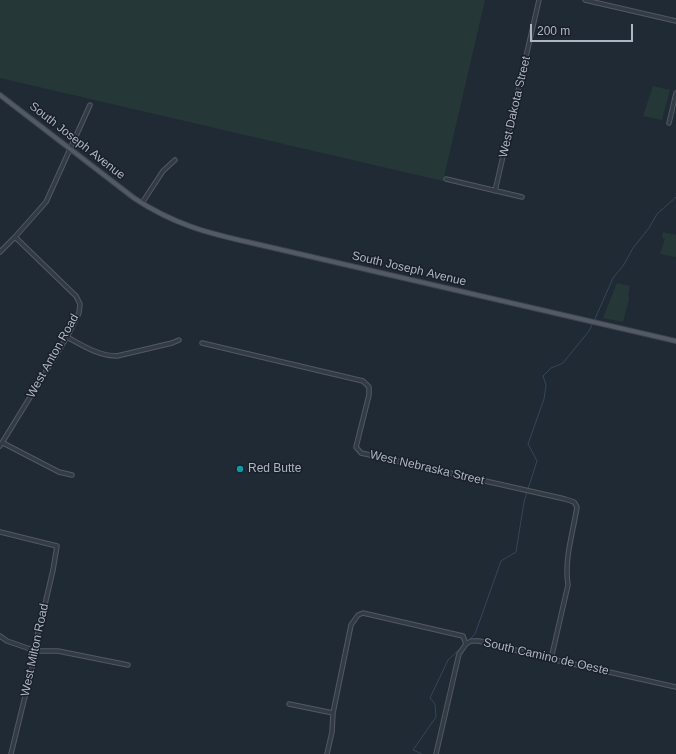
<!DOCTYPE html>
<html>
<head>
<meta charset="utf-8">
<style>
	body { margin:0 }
	#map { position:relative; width:676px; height:754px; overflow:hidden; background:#202a34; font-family:Helvetica,sans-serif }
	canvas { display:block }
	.scale { position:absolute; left:530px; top:24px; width:103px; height:18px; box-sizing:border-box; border:2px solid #adb6c2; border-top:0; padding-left:5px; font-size:12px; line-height:14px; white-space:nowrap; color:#adb6c2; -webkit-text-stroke:3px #192029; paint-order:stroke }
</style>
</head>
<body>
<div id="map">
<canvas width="676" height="754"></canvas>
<div class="scale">200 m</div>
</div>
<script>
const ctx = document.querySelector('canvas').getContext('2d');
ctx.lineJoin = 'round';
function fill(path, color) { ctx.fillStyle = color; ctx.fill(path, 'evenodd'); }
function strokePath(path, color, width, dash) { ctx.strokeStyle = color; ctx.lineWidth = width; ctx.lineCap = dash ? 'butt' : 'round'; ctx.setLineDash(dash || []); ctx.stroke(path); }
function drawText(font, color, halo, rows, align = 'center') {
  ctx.font = font + ' Helvetica,sans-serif'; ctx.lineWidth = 3; ctx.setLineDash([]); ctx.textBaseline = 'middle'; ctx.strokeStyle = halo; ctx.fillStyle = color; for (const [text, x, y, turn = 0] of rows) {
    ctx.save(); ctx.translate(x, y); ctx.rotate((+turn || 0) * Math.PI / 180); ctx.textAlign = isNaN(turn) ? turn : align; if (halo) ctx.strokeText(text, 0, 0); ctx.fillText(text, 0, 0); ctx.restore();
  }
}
const green = new Path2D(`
	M0 0H485L443 181 0 78Z
	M653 86 670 90 662 120 643 116Z
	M663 232 676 235V257L660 254 665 239 662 238Z
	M617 283 630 286 628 295 629 299 623 322 603 318Z`);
const stream = new Path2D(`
	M594 321 613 278 623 266 633 248 649 228 657 214 676 197
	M528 489 537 461 528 444 544 399 546 385 543 376 551 368 563 363 589 331 593 323
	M468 641 475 634 501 561 516 552 524 502 527 492
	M422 754 413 750 436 717 435 704 430 698 448 660 463 646`);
const minor = new Path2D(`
	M585 0 676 21
	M669 123 676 93
	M446 179 522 197
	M495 191 539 0
	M142 203 163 171 175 160
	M0 252 15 237 46 202 90 105
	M67 337C82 345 98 356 117 356L172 343 179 340
	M202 343 363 381 369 387V395L356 447 361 453 565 499 574 502 577 507C573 533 564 559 568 585L551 659
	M3 443 59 472 72 475
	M0 446 67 337 79 313 80 304 76 296 15 237
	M0 532 57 546 53 570 42 617 38 626 37 647 11 754
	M0 636 7 641 36 651H58L128 665
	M466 644 471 641H479L551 659 676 687
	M289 704 333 713 332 732 327 754
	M333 713 351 625 358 615 363 613 463 636 466 644
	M436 754 459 654 466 644`);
const major = new Path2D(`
	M0 95 134 198C173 224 207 233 252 243L676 341`);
const markers = [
	[240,469,4,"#0f9aa8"]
];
const streetNames = [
	["West Dakota Street",515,107,-77],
	["South Joseph Avenue",77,141,38],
	["South Joseph Avenue",409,269,13],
	["West Anton Road",53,356,-61],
	["West Nebraska Street",427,468,13],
	["West Milton Road",35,650,-78],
	["South Camino de Oeste",546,657,13]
];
const poiNames = [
	["Red Butte",248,469]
];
fill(green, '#253837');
strokePath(stream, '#34465b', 1);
strokePath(minor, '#515963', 5.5);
strokePath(major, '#3d444e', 6);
strokePath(minor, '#333b45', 3.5);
strokePath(major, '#515a65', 4);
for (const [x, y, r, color] of markers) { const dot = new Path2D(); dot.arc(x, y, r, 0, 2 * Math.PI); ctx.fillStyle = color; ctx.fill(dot); strokePath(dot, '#192029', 1.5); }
drawText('12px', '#adb6c2', '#192029', streetNames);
drawText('12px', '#adb6c2', '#192029', poiNames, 'left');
</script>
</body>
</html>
